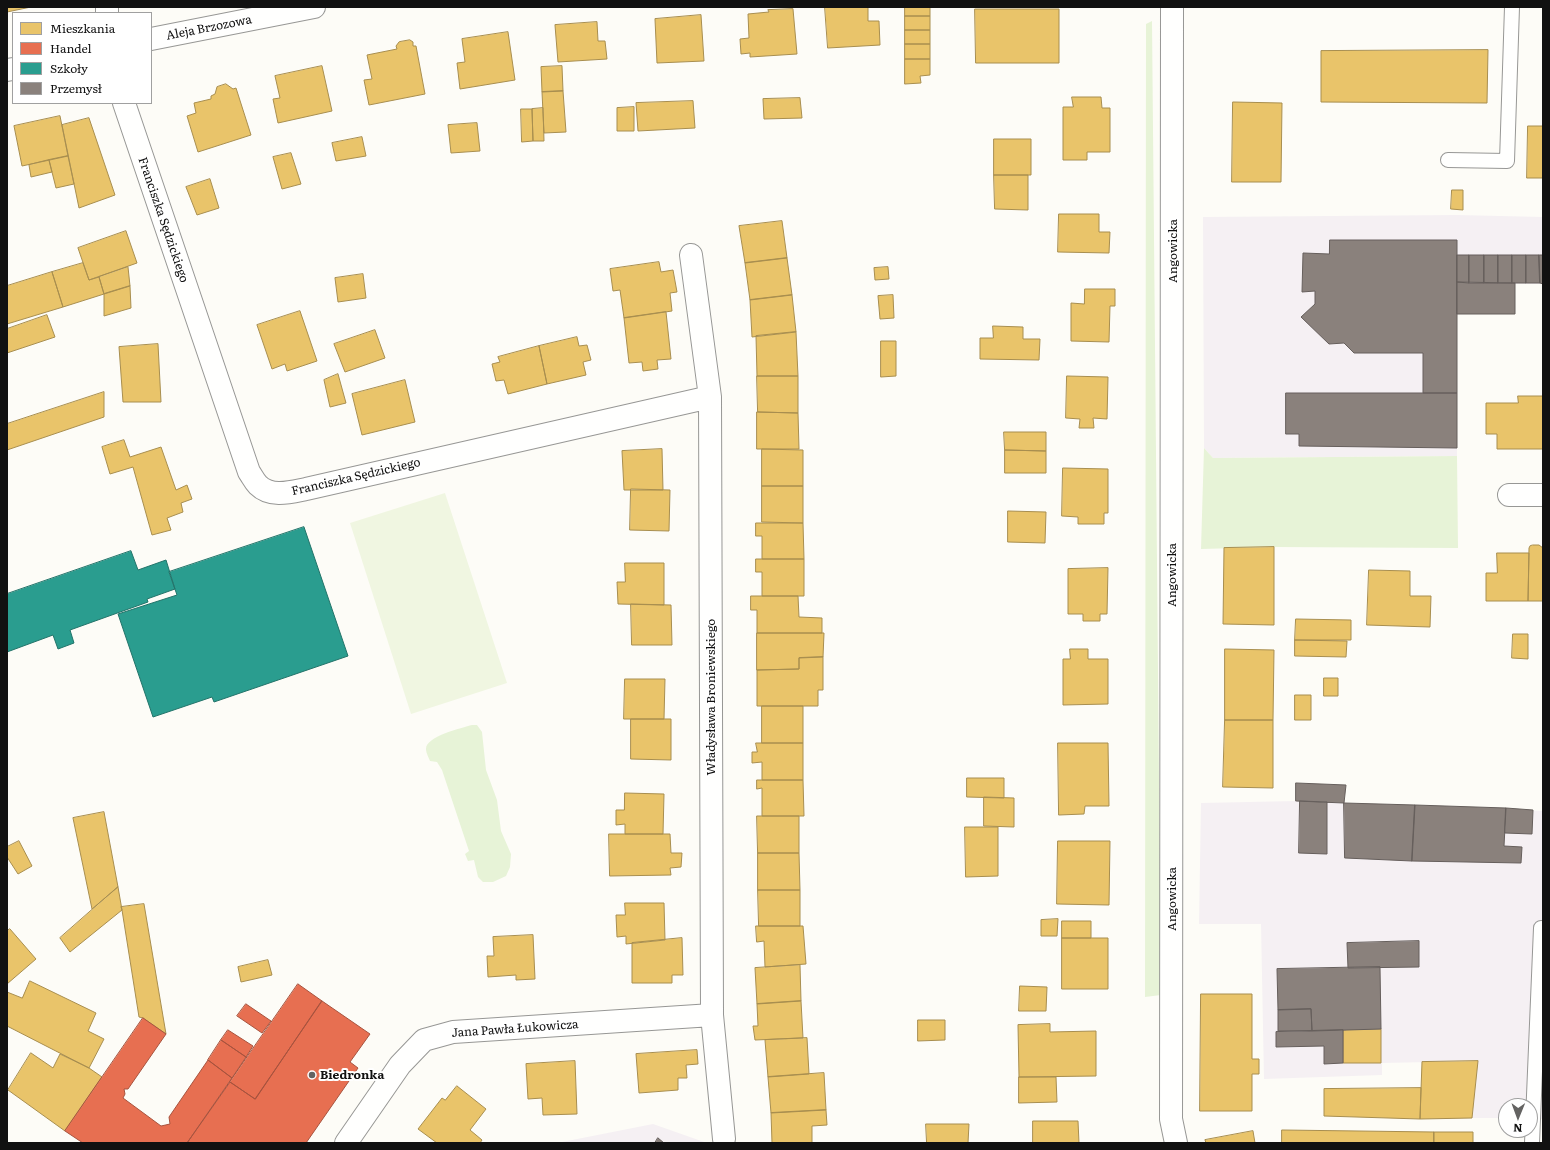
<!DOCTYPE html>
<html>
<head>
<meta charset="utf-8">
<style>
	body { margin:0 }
	#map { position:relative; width:1550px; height:1150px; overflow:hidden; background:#fdfcf7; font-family:Literata,serif }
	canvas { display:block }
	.frame { position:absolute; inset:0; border:8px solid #111; pointer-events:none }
	.legend { position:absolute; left:12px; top:12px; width:140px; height:92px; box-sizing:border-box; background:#fff; border:1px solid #a0a0a0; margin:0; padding:5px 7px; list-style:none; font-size:12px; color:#111 }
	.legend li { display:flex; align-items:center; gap:8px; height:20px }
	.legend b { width:20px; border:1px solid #a0a0a0 }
	.north { position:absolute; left:1498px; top:1098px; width:40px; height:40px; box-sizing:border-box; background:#fff; border:1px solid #a0a0a0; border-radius:50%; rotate:181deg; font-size:11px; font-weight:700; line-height:16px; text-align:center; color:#111 }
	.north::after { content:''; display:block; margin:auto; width:14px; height:18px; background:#646362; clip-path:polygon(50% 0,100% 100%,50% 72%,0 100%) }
</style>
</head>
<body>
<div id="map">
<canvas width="1550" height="1150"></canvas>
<div class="frame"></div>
<ul class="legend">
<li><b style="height:11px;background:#e9c46a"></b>Mieszkania</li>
<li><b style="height:11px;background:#e76f51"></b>Handel</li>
<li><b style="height:11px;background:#2a9d8f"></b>Szkoły</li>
<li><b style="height:11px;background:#8a817c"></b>Przemysł</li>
</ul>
<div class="north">N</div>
</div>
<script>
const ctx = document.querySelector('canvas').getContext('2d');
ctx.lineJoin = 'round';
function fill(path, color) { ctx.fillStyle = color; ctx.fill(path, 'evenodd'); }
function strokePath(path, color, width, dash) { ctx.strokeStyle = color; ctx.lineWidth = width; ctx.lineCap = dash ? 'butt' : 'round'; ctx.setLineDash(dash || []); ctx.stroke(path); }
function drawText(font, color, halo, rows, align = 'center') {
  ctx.font = font + ' Literata,serif'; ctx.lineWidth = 4; ctx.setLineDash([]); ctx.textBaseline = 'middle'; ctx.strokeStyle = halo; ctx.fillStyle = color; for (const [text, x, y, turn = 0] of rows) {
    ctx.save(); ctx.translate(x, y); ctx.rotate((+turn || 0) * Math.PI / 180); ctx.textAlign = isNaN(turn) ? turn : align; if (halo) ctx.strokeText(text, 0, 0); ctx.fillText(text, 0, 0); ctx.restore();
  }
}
const industrial = new Path2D(`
	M1457 215 1543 217V284L1457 283V456L1213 458 1204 448 1203 217Z
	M1296 801 1543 811V1119H1530V1106H1506V1118H1472L1477 1061 1382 1063V1075L1264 1079 1261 924H1199L1201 803Z
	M653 1124 707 1143H557Z`);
const green = new Path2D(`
	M1152 21 1161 995 1145 997 1146 24Z
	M1204 448 1213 458 1457 456 1458 548 1274 547 1201 549Z
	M472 725H477L482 732 486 770 497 800 501 831 511 854 510 867 506 876 493 882H483L478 877 474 860 468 861 465 854 469 851 442 770 437 762 430 761C429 758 426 753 426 749 426 736 462 728 472 725Z`);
const pitch = new Path2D(`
	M445 493 507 683 411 714 350 523Z`);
const homes = new Path2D(`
	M7 7H31L7 12Z
	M825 7H868V21H879L880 45 828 48Z
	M905 7H930V16H905Z
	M793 9 797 54 750 57V53L741 54 740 39 749 38 748 14 769 12 768 10Z
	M975 9H1059V63H976Z
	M701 15 704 61 657 63 655 19Z
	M905 16H930V30H905Z
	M597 22 598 41H605L607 59 558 62 555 25Z
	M905 30H930V44H905Z
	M508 32 515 80 460 89 457 63 465 62 462 39Z
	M410 40 413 42V46H416L425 94 369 105 364 80 372 79 367 55 397 49 396 46 399 42Z
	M905 44H930V59H905Z
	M1488 50 1487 103 1321 102V51Z
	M905 59H930V75L920 76 921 83 905 84Z
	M322 66 332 111 278 123 273 99 280 98 275 76Z
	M562 66 563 91 542 92 541 67Z
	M226 84 233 89 236 88 251 135 198 152 187 116 196 113 194 103 211 99V96L215 94 217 87Z
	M563 91 566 132 544 133 542 92Z
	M1072 97H1101L1102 108H1110V152H1087V160H1063V107H1073Z
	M800 98 802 118 764 119 763 99Z
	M693 101 695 128 638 131 636 103Z
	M1233 102 1282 103 1281 182H1232Z
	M634 107V131H617V108Z
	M543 108 544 141H533L532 109Z
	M521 109H532L533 141 522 142Z
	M60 116 68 156 22 166 14 126Z
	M89 118 115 195 79 208 62 125Z
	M477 123 480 151 451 153 448 125Z
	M1528 126H1543V178H1527Z
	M362 137 366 156 336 161 332 143Z
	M994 139H1031V175H994Z
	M291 153 301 184 282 189 273 157Z
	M68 156 74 184 56 188 49 160Z
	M49 160 52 172 31 177 29 165Z
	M994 175H1028V210L995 209Z
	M210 179 219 208 197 215 186 187Z
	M1452 190H1463V210L1451 209Z
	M1059 214H1099V232H1110L1109 253 1058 252Z
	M782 221 787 258 745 263 739 226Z
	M126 231 137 263 89 280 78 248Z
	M787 258 792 295 750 300 745 263Z
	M659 262 661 272 673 270 677 292 670 293 672 311 624 318 620 290 613 291 610 269Z
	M83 263 89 280 99 277 104 294 63 307 52 272Z
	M128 267 130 286 104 294 99 277Z
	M888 267 889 279 875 280 874 268Z
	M52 272 63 307 7 324V286Z
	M363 274 366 298 338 302 335 278Z
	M130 286 131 308 104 316V294Z
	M1085 289H1115V306H1110L1109 342 1071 341V303L1084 304Z
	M792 295 796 332 752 337 750 300Z
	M893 295 894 318 880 319 878 296Z
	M300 311 317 361 287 371 285 364 272 369 257 325Z
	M666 312 671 359 657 360 658 369 643 371 642 362 629 363 624 318Z
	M47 315 55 337 7 353V329Z
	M993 326 1023 327V339H1040L1039 360 980 359V338H993Z
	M375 330 385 358 345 372 334 344Z
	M796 332 798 376H757L756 336Z
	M577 337 579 346 587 345 591 360 583 362 586 375 547 384 539 346Z
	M881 341H896V376L881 377Z
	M158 344 161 402H123L119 347Z
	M539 346 547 384 508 394 504 380 496 381 492 364 500 362 498 357Z
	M338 374 346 403 330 407 324 380Z
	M757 376H798V413L758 412Z
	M1067 376 1108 377 1107 419 1093 418 1094 428H1079L1080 419 1066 418Z
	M405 380 415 422 362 435 352 394Z
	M104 392V417L7 450V424Z
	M1518 396H1543V449H1497V434H1486V403H1518Z
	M757 412 798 413 799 449H757Z
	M1004 432H1046V451L1005 450Z
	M124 440 130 457 161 447 176 490 187 485 192 499 181 503 183 512 167 518 171 530 152 535 133 467 110 474 102 447Z
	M662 449 663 490H624L622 451Z
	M762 449 803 450V486H762Z
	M1005 450 1046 451V473H1005Z
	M1063 468 1108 469V513H1104V524H1078V517L1062 516Z
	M762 486H803V523L762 522Z
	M631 489 670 490 669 531 630 530Z
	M1008 511 1046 512 1045 543 1008 542Z
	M756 523H803L804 559H762V536H756Z
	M1533 545H1539L1543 548V601H1528L1529 548 1530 546Z
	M1274 547V625L1223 624 1224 548Z
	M1497 553H1529L1528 601H1486V573H1497Z
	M756 559H804V596H762V572H756Z
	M625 563H664V605L618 604 617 582H625Z
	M1108 568 1107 614H1100V621H1083V614H1068V569Z
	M1369 570 1410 571V596H1431L1430 627 1367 625Z
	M751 596H798L799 617 822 618V633H757V610H751Z
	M631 604 671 605 672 645H632Z
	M1296 619 1351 620V640H1295Z
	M757 633H824L823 657 799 658V669L757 670Z
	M1513 634H1528V659L1512 658Z
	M1295 640 1347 641 1346 657 1295 656Z
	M1070 649H1088V659H1108V704L1063 705V659H1070Z
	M1225 649 1274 650 1273 720H1225Z
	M823 657V690H818V706H757V670L799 669V658Z
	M1324 678H1338V696H1324Z
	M625 679H665L664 719H624Z
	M1295 695H1311V720H1295Z
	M762 706H803V743H762Z
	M631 719H671V760L631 759Z
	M1225 720H1273V788L1223 787Z
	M756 743H803V780H762V762L752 763V752H757Z
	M1058 743H1108L1109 806H1085L1084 814 1059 815Z
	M967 778H1004V798L967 797Z
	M757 780H803L804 816H762V788L757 789Z
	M625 793 664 794 663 834H625V824L616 825V810H624Z
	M984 797 1014 798V827L984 826Z
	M104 812 118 887 92 909 73 818Z
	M757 816H799V853H758Z
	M965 827H998V876L966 877Z
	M609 834H670L671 853H682L681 867 670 868 671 875 610 876Z
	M19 841 32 866 18 874 7 857V847Z
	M1058 841H1110L1109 905 1057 904Z
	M758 853H799L800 890H758Z
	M118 887 122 910 70 952 60 938Z
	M758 890H800V926H759Z
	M625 903H664L665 940 626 944V936L617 937 616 915H625Z
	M144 904 166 1034 143 1018 139 1017 122 910 121 907Z
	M1058 919 1057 936H1041V920Z
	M1062 921H1091V938H1062Z
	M756 926H803L806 964 765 967 764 941 757 942Z
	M10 929 36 959 7 984V931Z
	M533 935 535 979 516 980V975L488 977 487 956H494L493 937Z
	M682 938 683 975H672V983H632V943Z
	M1062 938H1108V989H1062Z
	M268 960 272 975 241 982 238 967Z
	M800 965 801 1001 757 1004 755 968Z
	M30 981 96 1013 88 1031 104 1039 89 1068 7 1026V992L22 998Z
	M1020 986 1047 987 1046 1011H1019Z
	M1201 994H1252V1059H1259V1074H1252V1111H1200Z
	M801 1001 803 1038 755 1040 753 1026H758L757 1004Z
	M918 1020H945V1040L918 1041Z
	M1050 1024V1032L1096 1031V1076L1019 1077 1018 1025Z
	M1381 1029V1063H1343V1030Z
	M807 1038 809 1074 768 1077 765 1040Z
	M697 1050 698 1064 686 1065 687 1078H678V1090L639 1093 636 1054Z
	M31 1053 53 1068 60 1054 89 1068 102 1077 65 1131 8 1090Z
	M575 1061 577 1114 543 1115 542 1098 528 1099 526 1064Z
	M1478 1061 1472 1118 1420 1119 1422 1062Z
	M824 1073 826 1110 771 1113 768 1077Z
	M1019 1077H1056L1057 1102 1019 1103Z
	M457 1086 486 1109 470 1130 482 1140 480 1143H437L418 1129 442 1098 445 1100Z
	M1421 1088 1420 1119 1324 1116V1089Z
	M826 1110 827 1125 812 1126V1143H772L771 1113Z
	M1033 1121H1078L1079 1143H1033Z
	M926 1124H969L968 1143H927Z
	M1282 1130 1434 1132V1143H1282Z
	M1253 1131 1255 1143H1206L1205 1140Z
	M1434 1132H1473V1143H1434Z`);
const shops = new Path2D(`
	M298 984 322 1001 255 1099 230 1082Z
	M322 1001 370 1034 350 1062 358 1068 306 1143H187L230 1082 255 1099Z
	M246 1004 271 1021 262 1033 237 1016Z
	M143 1018 166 1034 128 1089H124L125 1094 123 1098 161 1126 170 1124 169 1117 208 1060 232 1078 187 1143H83L65 1131Z
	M228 1030 253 1046 246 1057 221 1040Z
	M221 1040 246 1057 232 1078 208 1060Z`);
const schools = new Path2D(`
	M304 527 348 656 214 702 212 697 153 717 118 614 177 595 169 572Z
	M131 551 138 570 166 560 175 589 147 599 148 602 70 630 74 643 58 649 53 635 7 652V594Z`);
const industry = new Path2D(`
	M1330 240H1457V393H1423V353H1354L1344 343 1329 344 1301 317 1315 304V291L1302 292 1303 253 1329 254Z
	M1457 255H1469V283L1457 282Z
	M1469 255H1484V283H1469Z
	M1484 255H1498V283H1484Z
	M1498 255H1512V283H1498Z
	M1512 255H1526V283H1512Z
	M1526 255H1539L1540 283H1526Z
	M1539 255H1543V284L1540 283Z
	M1457 282 1515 283V314H1457Z
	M1286 393H1457V448L1299 446V434H1286Z
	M1296 783 1346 785 1344 803 1296 801Z
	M1300 801 1327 802V854L1299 853Z
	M1344 803 1415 805 1412 861 1345 858Z
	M1415 805 1506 808 1504 846 1522 847 1521 863 1412 861Z
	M1506 808 1533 810 1532 834 1505 833Z
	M1419 941V967L1348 968 1347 943Z
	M1380 967 1381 1029 1312 1031 1311 1009 1278 1010 1277 969Z
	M1311 1009 1312 1031H1278V1010Z
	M1343 1030V1063L1324 1064V1046L1276 1047V1032Z
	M658 1138 664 1143H655Z`);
const service = new Path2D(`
	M1448 160 1507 161 1512 7
	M1532 1143 1541 928`);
const minor = new Path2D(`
	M107 13V7
	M124 103 249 472C252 476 254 481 258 485 271 498 291 492 306 489L710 397
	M691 255 710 397 712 1015 724 1139
	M1509 495H1543
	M346 1143 400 1065 424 1040 453 1032 712 1015`);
const tertiary = new Path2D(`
	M1172 7 1171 1119 1176 1143
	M151 39 314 7
	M7 70 13 69`);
const markers = [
	[312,1075,4,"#646362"]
];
const streetNames = [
	["Aleja Brzozowa",209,28,-11],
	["Franciszka Sędzickiego",163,220,71],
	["Angowicka",1173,251,-90],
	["Franciszka Sędzickiego",356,477,-13],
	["Angowicka",1172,575,-90],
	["Władysława Broniewskiego",711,697,-90],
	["Angowicka",1172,899,-90],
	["Jana Pawła Łukowicza",515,1029,-4]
];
const poiNames = [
	["Biedronka",320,1075]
];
fill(industrial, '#f5f0f3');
fill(green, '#e7f3d7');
fill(pitch, '#f0f6e1');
fill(homes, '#e9c46a');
strokePath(homes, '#a88e4f', 1);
fill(shops, '#e76f51');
strokePath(shops, '#a7533e', 1);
fill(schools, '#2a9d8f');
strokePath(schools, '#227369', 1);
fill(industry, '#8a817c');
strokePath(industry, '#665f5c', 1);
strokePath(service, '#979795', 16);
strokePath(minor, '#979795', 24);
strokePath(tertiary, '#979795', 24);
strokePath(service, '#fffffe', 14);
strokePath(minor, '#fffffe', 22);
strokePath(tertiary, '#fffffe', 22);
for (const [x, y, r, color] of markers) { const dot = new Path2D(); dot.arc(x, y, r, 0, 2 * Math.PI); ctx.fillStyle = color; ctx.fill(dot); strokePath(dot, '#fff', 1.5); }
drawText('12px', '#111', '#fff', streetNames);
drawText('bold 12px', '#111', '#fff', poiNames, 'left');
</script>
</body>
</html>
